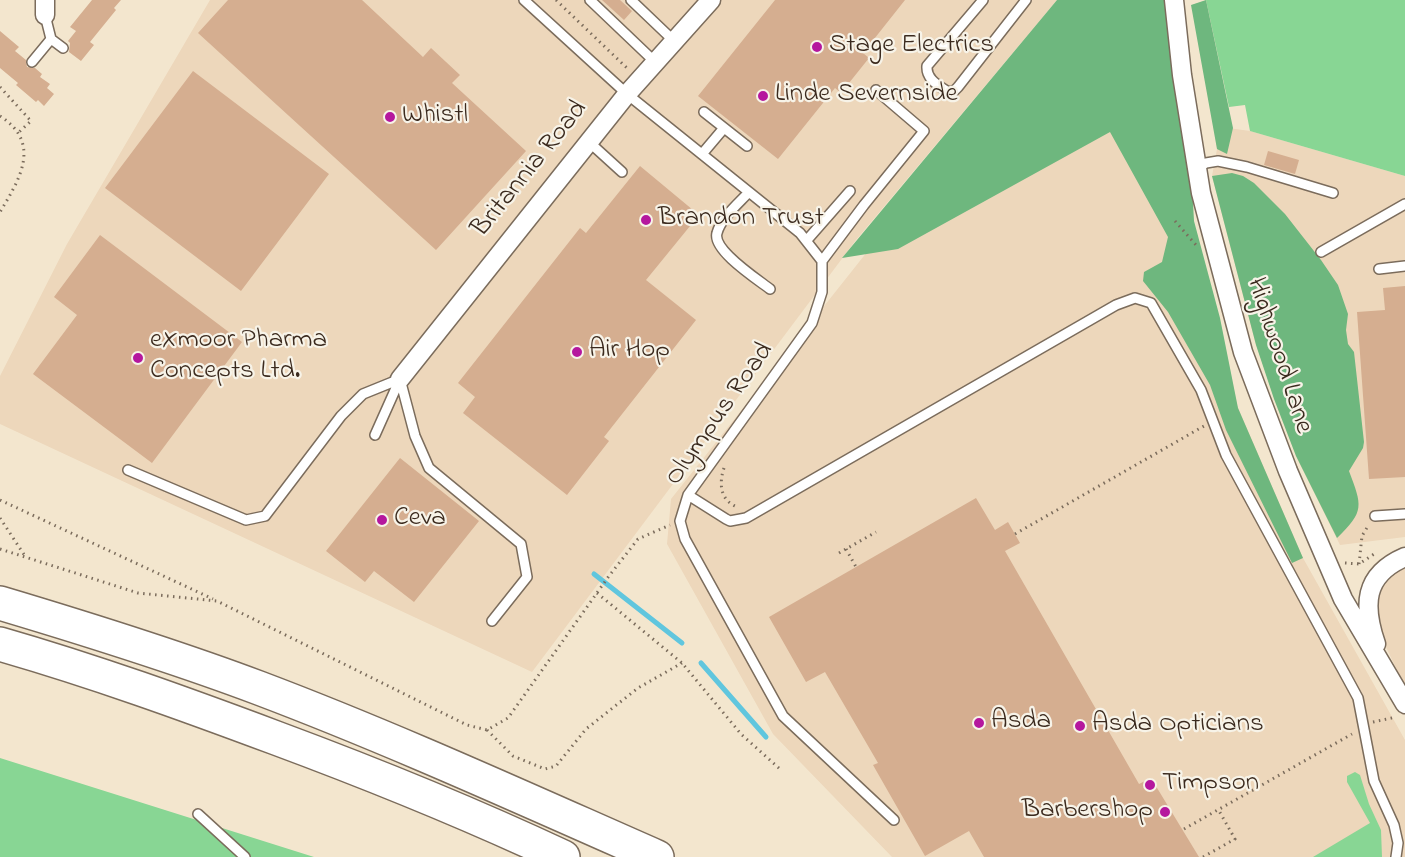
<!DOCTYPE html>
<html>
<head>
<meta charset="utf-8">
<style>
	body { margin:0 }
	canvas { display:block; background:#f3e6ce }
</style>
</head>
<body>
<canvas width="1405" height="857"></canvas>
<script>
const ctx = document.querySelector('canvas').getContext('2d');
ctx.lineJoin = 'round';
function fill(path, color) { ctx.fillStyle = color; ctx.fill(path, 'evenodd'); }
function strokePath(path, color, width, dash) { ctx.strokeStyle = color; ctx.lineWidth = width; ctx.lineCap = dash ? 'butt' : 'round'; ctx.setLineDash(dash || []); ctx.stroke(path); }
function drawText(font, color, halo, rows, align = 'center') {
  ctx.font = font + ' "Indie Flower",sans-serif'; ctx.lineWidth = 4.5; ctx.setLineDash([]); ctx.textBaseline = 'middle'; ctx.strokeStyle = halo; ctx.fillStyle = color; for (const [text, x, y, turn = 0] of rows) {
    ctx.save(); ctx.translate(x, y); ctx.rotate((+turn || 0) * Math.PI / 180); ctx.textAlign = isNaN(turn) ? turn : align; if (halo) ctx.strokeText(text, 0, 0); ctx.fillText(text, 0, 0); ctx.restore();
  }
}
const built = new Path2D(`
	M210 0H1057L856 240 532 672 0 424V376L67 244Z
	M1147 92 1201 322 1303 558 1405 740V857H892L773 734 667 544 671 499 867 252Z
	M1214 126 1250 131 1405 176V537L1340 545 1296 456 1256 345 1227 234 1212 176 1217 149Z
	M1405 568V687L1375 624 1380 589 1396 572Z`);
const green = new Path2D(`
	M1206 0H1405V176L1250 131 1245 105 1229 107Z
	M0 758 314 857H315H0Z
	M1355 772 1360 775 1369 804 1381 830 1382 857H1313L1370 823 1347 782V776Z`);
const forest = new Path2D(`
	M1057 0H1165L1192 184 1194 221 1220 318 1238 408 1303 558 1292 563 1226 430 1210 385 1168 312 1143 281 1144 272 1162 262 1168 237 1110 132 898 249 842 258Z
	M1206 0 1233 128 1227 154 1217 149 1191 5Z
	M1232 173 1243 176 1254 183 1285 214 1321 260 1338 285 1348 314 1346 330 1348 344 1354 352 1364 442 1363 448 1349 471C1362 506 1365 511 1337 538L1296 456 1274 399 1256 345 1212 176Z`);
const stream = new Path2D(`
	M594 574 682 643
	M701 663 766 737`);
const building = new Path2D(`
	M92 0H121L114 8 116 10 90 42 94 45 81 61 69 52 70 43 68 41 76 31 70 27Z
	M228 0H362L423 57 431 48 460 75 452 83 526 151 436 250 198 33Z
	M602 0H620L632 11 624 20Z
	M775 0H905L863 53 869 58 841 93 835 88 778 159 698 96Z
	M0 31 19 47 15 51 26 60 27 67 35 68 42 74 40 77 50 84 47 88 54 94 44 106 38 100 36 102 16 85 18 83 0 68Z
	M193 71 329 174 241 291 105 188Z
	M1268 151 1299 160 1295 174 1264 165Z
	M640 166 699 215 646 280 696 320 604 437 609 441 567 495 463 413 475 397 458 383 580 228 586 233Z
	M100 235 242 342 152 463 33 374 77 315 54 297Z
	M1405 286V477L1369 479 1357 312 1385 310 1383 288Z
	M400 458 479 521 414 602 374 571 365 582 326 551Z
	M976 498 995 530 1008 522 1020 543 1005 551 1139 784 1151 778 1199 857H984L969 831 925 856 873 765 878 763 825 672 806 682 769 617Z`);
const path = new Path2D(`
	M556 0 628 69
	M0 87 31 121 18 133
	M0 116C42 143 20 179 0 212
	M1175 221 1196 245
	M724 468C719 483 720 499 735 506
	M0 500 213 599
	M0 518 25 556
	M1015 534 1204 426
	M0 549 138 593 217 601 467 725 487 730 508 718 609 576 638 539 670 525
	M846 549 856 567
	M839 553 876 532
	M1345 563 1359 564 1374 554
	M1359 564 1362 536 1368 526
	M597 593 682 663 741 734 781 770
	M1373 722 1396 717
	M487 730 513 756 545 769 556 766 586 729 638 688 682 663
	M1184 829 1352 734
	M1203 857 1235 839 1218 809`);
const lane = new Path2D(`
	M524 0 627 94 800 233 822 261V292L812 323 688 495 680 521 685 539 783 716 894 820
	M590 0 655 62
	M631 0 674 41
	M983 0 927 66C926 79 938 85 948 92L954 91 958 87 1026 0
	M45 15 51 39 63 48
	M32 62 51 39
	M704 112 747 146
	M589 142 622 172
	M702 154 724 128
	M1197 168 1206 163 1218 161 1247 167 1333 193
	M749 192C739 203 721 218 717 233 712 250 757 279 770 289
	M807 240 850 191
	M1321 252 1405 204
	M822 261 864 205 924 131 876 90
	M1379 269 1405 266
	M400 379 415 436 429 468 521 544 527 577 492 621
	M375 435 400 379
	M128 470 246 520 265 516 341 416 363 394 400 379
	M688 495 726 519 730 521 746 518 1116 305 1135 298 1151 303 1201 390 1226 455 1358 698 1374 781 1394 825 1398 843 1396 857
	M1375 516 1405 514
	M198 814 245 857`);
const street = new Path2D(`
	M1174 0 1182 75 1201 193 1243 352 1288 471 1343 599 1405 704
	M45 15V0
	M400 379 627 94 711 0
	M1376 644C1363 606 1363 575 1405 557`);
const highway = new Path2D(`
	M0 603C87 629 174 656 259 688 394 739 525 799 657 857
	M0 644C94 671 185 704 276 738 373 774 469 813 563 857`);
const markers = [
	[817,47,6,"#b5179e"],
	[763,96,6,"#b5179e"],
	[390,117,6,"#b5179e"],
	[646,220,6,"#b5179e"],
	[577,352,6,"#b5179e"],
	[138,358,6,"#b5179e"],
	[382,520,6,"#b5179e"],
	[979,723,6,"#b5179e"],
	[1080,726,6,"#b5179e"],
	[1150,785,6,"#b5179e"],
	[1165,812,6,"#b5179e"]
];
const poiNames = [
	["Stage Electrics",829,47],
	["Linde Severnside",775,96],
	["Whistl",402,117],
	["Brandon Trust",658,220],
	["eXmoor Pharma",150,342],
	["Concepts Ltd.",150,373],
	["Air Hop",589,352],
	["Ceva",394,520],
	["Asda",991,723],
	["Asda Opticians",1092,726],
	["Timpson",1162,785],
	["Barbershop",1153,812,"right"]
];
const streetNames = [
	["Britannia Road",531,170,-51],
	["Highwood Lane",1278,356,72],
	["Olympus Road",721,415,-55]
];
fill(built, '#edd7bb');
fill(green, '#88d694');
fill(forest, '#6eb77e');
strokePath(stream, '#60c6de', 5);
fill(building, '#d5ae90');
strokePath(lane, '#7b6c5c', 12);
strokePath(street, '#7b6c5c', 21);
strokePath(highway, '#7b6c5c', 36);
strokePath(path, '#7b6c5c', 3, [1.5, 4.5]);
strokePath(lane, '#fff', 9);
strokePath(street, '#fff', 18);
strokePath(highway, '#fff', 33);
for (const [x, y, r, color] of markers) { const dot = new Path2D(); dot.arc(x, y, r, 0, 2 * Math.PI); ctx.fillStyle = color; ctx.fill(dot); strokePath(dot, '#f7f3e8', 2); }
drawText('27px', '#3b2a1e', '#f7f3e8', poiNames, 'left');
drawText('27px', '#3b2a1e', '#f7f3e8', streetNames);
</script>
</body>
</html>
